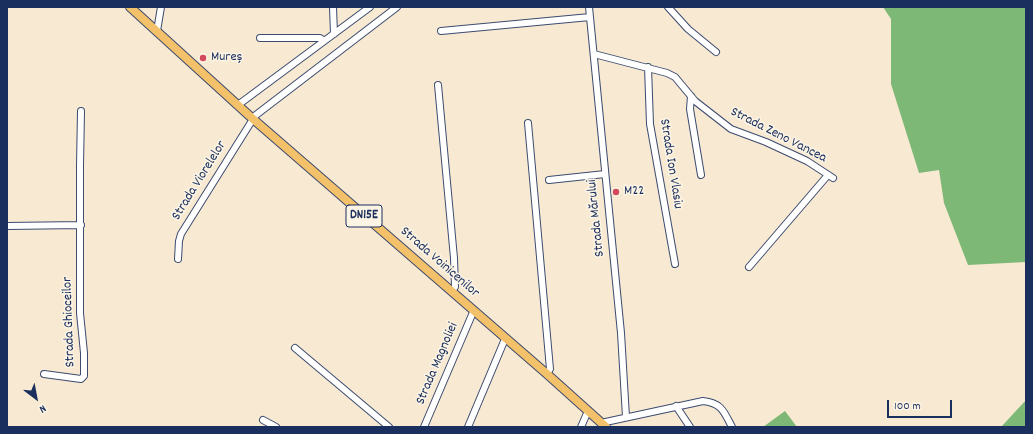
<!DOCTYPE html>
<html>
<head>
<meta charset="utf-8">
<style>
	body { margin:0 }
	#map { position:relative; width:1033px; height:434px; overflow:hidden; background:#f8e9d2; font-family:Dekko,sans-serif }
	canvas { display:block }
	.frame { position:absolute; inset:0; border:8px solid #1b2f5e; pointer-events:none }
	.north { position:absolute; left:16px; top:378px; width:40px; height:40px; -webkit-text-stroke:3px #fcf5e5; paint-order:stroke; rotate:148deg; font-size:11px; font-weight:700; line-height:16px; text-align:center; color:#1b2f5e }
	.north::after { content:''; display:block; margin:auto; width:14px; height:18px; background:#1b2f5e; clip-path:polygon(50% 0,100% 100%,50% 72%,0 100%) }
	.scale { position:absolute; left:887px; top:400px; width:65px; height:18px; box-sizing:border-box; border:2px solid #1b2f5e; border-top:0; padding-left:5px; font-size:12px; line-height:14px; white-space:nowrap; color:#1b2f5e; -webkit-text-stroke:3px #fcf5e5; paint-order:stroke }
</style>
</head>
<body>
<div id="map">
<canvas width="1033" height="434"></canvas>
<div class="frame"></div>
<div class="north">N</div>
<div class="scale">100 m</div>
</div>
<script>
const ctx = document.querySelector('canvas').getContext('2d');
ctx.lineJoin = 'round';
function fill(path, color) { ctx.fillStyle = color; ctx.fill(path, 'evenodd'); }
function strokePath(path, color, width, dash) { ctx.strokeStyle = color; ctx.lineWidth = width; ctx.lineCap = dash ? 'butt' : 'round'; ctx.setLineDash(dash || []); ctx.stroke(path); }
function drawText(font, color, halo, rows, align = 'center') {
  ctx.font = font + ' Dekko,sans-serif'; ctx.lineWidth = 3; ctx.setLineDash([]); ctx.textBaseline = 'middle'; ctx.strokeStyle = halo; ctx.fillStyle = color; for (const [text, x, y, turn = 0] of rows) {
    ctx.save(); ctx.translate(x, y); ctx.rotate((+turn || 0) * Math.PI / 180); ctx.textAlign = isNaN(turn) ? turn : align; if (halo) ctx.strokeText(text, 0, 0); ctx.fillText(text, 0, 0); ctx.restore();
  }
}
const forest = new Path2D(`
	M883 7H1026V262L968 265 944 203 939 170 919 173 891 84V19Z
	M1026 400V427H1001Z
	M785 411 797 427H763Z`);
const minor = new Path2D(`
	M333 7 334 34
	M589 7 621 333 626 417
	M668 7 688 29 716 52
	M157 31 161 7
	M441 31 590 17
	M260 38H320L324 41
	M594 54 667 73 675 77 695 101 731 129 766 142 807 161 833 178
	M648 67 650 124 675 264
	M438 85 454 258 455 287 452 291
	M691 96 690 109 701 175
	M238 105 370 7
	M252 118 397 7
	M528 123 550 369 547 374
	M549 180 605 174
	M7 226 81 225
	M178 259 179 241 181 234 253 119
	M749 267 828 175
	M295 348 389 427
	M44 374 81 379 84 376V353L80 313V166L81 111
	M676 406 690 427
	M263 420 276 427
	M601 423 703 401C722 403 724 412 732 427
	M424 427 474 310
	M468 427 505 339
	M581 427 588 411`);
const major = new Path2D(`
	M130 7 253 119 547 374 606 427`);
const markers = [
	[203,58,4,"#d1495b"],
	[616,192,4,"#d1495b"]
];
const shields = [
	[364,216,36]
];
const shieldNames = [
	["DN15E",364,216]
];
const poiNames = [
	["Mureș",211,58],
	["M22",624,192]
];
const streetNames = [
	["Strada Zeno Vancea",778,136,27],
	["Strada Ion Vlasiu",670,164,81],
	["Strada Viorelelor",200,181,-58],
	["Strada Mărului",597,218,-96],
	["Strada Voinicenilor",439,263,41],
	["Strada Ghioceilor",70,322,-92],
	["Strada Magnoliei",438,364,-67]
];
fill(forest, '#7eb876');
strokePath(minor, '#3c4b6f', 8);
strokePath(major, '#3c4b6f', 10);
strokePath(minor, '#fff', 6);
strokePath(major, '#f4c16b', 8);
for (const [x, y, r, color] of markers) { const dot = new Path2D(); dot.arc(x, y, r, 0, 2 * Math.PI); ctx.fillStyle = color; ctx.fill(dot); strokePath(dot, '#fcf5e5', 1.5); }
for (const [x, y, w] of shields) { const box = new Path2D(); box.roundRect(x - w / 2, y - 11, w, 22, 3); ctx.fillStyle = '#fcf5e5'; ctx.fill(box); strokePath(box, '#1b2f5e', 1); }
drawText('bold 13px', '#1b2f5e', null, shieldNames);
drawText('14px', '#1b2f5e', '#fcf5e5', poiNames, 'left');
drawText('14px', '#1b2f5e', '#fcf5e5', streetNames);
</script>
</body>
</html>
